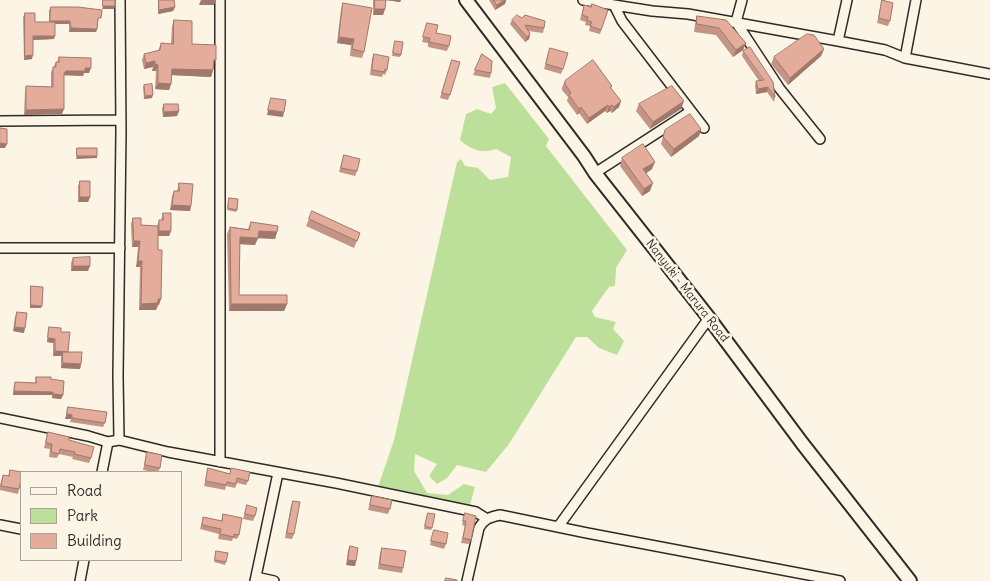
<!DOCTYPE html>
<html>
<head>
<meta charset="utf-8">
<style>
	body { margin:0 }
	#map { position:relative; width:990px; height:581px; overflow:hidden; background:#fcf5e5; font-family:Delius,sans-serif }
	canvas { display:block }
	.legend { position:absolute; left:20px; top:471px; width:162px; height:90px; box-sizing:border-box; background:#fcf5e5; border:1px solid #a8a49b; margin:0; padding:6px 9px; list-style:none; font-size:15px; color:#2b2b2b }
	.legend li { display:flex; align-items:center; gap:10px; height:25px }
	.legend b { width:25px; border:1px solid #a8a49b }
</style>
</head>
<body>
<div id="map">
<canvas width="990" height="581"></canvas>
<ul class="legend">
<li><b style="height:6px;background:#fcf5e5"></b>Road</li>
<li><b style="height:14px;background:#bce09a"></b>Park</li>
<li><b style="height:14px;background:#e4ac9b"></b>Building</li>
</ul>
</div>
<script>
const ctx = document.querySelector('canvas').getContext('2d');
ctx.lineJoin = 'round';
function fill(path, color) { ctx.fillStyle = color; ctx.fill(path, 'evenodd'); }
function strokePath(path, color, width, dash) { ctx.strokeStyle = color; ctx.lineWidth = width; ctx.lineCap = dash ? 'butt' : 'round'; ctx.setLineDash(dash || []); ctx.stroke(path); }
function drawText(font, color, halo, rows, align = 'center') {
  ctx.font = font + ' Delius,sans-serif'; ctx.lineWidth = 5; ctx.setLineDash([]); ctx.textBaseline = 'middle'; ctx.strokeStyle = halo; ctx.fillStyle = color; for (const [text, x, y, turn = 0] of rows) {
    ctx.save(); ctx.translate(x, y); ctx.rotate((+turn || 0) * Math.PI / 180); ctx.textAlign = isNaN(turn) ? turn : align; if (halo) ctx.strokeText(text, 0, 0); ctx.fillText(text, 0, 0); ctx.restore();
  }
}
const green = new Path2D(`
	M505 83 549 139 546 146 627 250 616 268 615 286 609 287 592 311 595 317 616 322 613 329 624 341 617 355 599 348 587 337H576L509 444 486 472 457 465 447 478 437 484 429 476 437 464 415 454 414 471 427 493 448 495 464 484 475 487 470 505 378 487 394 440 457 162 461 159 465 166 478 168 490 180 508 177 511 157 496 149C483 154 471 150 460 140L466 114 477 109 491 114 496 108 492 87Z`);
const street = new Path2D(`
	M583 0 652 11 688 14 838 41 885 50 905 58 990 74
	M742 0 736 22 780 89 820 139
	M614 5 622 21 704 128
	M838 41 847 0
	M905 58 916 0
	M0 121 121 120
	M595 173 691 111
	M0 248H120
	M0 418 88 436 108 442 119 440 168 452 336 483 476 512 487 519
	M119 440 118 376 121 131 120 0
	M220 462V0
	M102 472 108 442
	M0 525 21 529
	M558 527 709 318
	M256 577 274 581
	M80 581 84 560
	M255 581 278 473
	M467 581 479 528C484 519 490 517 500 515L587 533 840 581`);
const secondary = new Path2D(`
	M466 0 584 156 595 173 709 318 802 443 910 581`);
const wall = new Path2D(`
	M158 0H174L175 7 173 11 158 14Z
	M373 0H401L400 2 386 0 385 9 383 15H373Z
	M489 0H506L505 4 495 10Z
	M882 0 890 21 888 26 877 23Z
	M343 3 364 52 362 58 350 56 351 45 337 43 341 10Z
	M584 5 591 7 608 10 600 34 589 31 590 26 585 25 586 22 580 20Z
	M51 7 100 21H98L97 29 96 32H69V24H55L54 39 33 40 32 59 24 60 23 17 25 13 35 22H49V10Z
	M697 16 746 43 743 50 733 57 716 35 694 32 695 24Z
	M174 20 192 44 214 67 213 70 211 77 172 75 171 84 169 90 155 89 156 71H152L153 67 144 69 142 60 144 54 158 51 161 43 171 44 172 26Z
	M512 20 544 28 543 33 528 31 530 34 529 39 525 42 510 24Z
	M427 23 449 46 447 51 428 47V43L422 42Z
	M395 41 401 55 400 57 392 56Z
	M550 48 563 69 561 74 544 69Z
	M824 49 821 56 788 85 771 64 774 57Z
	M743 51 775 97 774 102 767 92 756 94 755 86 756 81H759L742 56Z
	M374 54 387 70 385 75 383 74 382 77 370 75 372 59Z
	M482 54 491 73 490 78 473 75Z
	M59 57 89 73H84L83 76 64 75 62 114 24 115 25 91 26 86 51 87V72L56 62H57Z
	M452 60 450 95 448 100 440 98Z
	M565 81 612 86 611 89 621 101 619 107 612 113 610 111 607 113 605 111 587 124 579 113 577 115 567 101 568 97 562 90V87Z
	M144 85 152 98 144 99 143 87Z
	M164 104 179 111 177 116 163 117 162 109Z
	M639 104 681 109 650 129 636 111Z
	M701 129 699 136 671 157 661 144 665 130Z
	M344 155 357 171 355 176 339 172Z
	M622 158 652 169 646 173 650 191 642 196 620 166Z
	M80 181 90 197 88 202H78V186Z
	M179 183 191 206 190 211 170 210 172 196 174 191H177Z
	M229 198 237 210 236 212 227 210Z
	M163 213 171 231 169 236H158L159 305H158L156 310H139L140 267H136L138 247H132L131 224 133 218 141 225 157 226 159 220H161Z
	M309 219 360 233 354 248 306 226Z
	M251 222 277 232 275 239 258 238 255 245 240 244 239 295 287 304 284 311H229L227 234 230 227 248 229Z
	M73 258 88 271H71V263Z
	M31 286 41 308H30V289Z
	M17 312 24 333 13 331 15 317Z
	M49 327 61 332 68 352 81 364 80 369 61 368V356H53V343L47 342 48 332Z
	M36 377 51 379 63 395 61 399 52 398V395H13L14 386 15 382 35 383Z
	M68 407 105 423 103 427 70 422 71 419H65Z
	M48 432 69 440 91 458 89 463 72 459 73 457 59 454 57 458 49 457 50 449 44 448Z
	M147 452 160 468 158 472H153L143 470Z
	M208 468 230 474 231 468 248 481 246 485 237 483 235 488 226 486 225 490 204 486Z
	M10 470 19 489 18 494 0 490V485L3 475 8 476Z
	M372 496 390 509 388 514 368 510Z
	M293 501 294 534 292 539 285 538 291 506Z
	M247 505 255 516 253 521 243 519Z
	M465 513 471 540 469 544 461 543 465 526 462 525Z
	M223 514 239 535 237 539 233 538 232 541 218 539 219 534 200 529 203 517 221 521Z
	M427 515 432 528 431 530 424 529Z
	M434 530 446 544 444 549 430 545Z
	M350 546 356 561 355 566 346 565 348 551Z
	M382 548 403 568 402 573 378 569 380 553Z
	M216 551 226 562 225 565 214 562Z`);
const shadedWall = new Path2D(`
	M201 0H216L214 5H199Z
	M385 0H401L400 2Z
	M505 0H506L505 4 495 10 497 5Z
	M103 6H115L114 9H102Z
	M175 7 173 11 158 14 159 10Z
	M375 9H385L383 15H373Z
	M50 21H70L69 24H49Z
	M71 28 97 29 96 32H69Z
	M530 34 529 39 525 42 527 37Z
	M33 36H55L54 39 32 40Z
	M339 37 354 39 351 45 337 43Z
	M746 43 743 50 733 57 736 50Z
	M824 49 821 56 788 85 790 78Z
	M33 55 32 59 24 60 25 56Z
	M155 61 153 67 144 69 146 63Z
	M155 64 158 65 156 71H152Z
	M85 68H91L89 73H84L83 76 64 75 63 78 66 71Z
	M172 69 213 70 211 77 170 75Z
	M158 83 171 84 169 90 155 89Z
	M768 87 767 92 756 94 758 89Z
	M153 95 152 98 144 99 145 96Z
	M621 101 619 107 612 113 614 107Z
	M684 101 681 109 650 129 653 122Z
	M608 105 605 111 587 124 589 118Z
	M612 105 610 111 607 113 609 107Z
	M581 107 579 113 577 115 579 109Z
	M64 109 62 114 24 115 26 110Z
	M268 110 284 112 283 117 267 115Z
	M179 111 177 116 163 117 164 112Z
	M701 129 699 136 671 157 674 149Z
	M0 143 7 144 5 148H0Z
	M77 156H97V158L76 159Z
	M655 162 652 169 641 177 643 169Z
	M653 183 650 191 642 196 644 189Z
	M80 197H90L88 202H78Z
	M172 205 191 206 190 211 170 210Z
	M159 231H171L169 236H157Z
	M259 231 277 232 275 239 257 238Z
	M240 237 258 238 255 245 238 244Z
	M134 241H140L138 247H132Z
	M138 261H142L140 267H136Z
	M73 266H90L88 271H71Z
	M158 299H161L159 305H158L156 310H139L141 304Z
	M231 304H287L284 311H229Z
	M31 305 42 306 41 308H30Z
	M15 327 25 328 24 333 13 331Z
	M48 338 55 339 53 343 47 342Z
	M55 351 68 352H63L61 356H53Z
	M63 363 81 364 80 369 61 368Z
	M14 391 53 392 52 395H13Z
	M53 394 63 395 61 399 52 398Z
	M67 414 72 415 71 419H65Z
	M348 560 356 561 355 566 346 565Z`);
const building = new Path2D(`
	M103 0H115V6H103Z
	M159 0H174L175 7 159 10Z
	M375 0H386L385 9H375Z
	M494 0H505L497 5Z
	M882 0 893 3 890 21 879 18Z
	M343 3 372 8 364 52 352 49 354 39 339 37Z
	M592 4 608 10 601 30 590 26 592 22 587 20 588 17 582 15 584 5 591 7Z
	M51 7H78L102 10 101 18H98L97 29 71 28 70 21H50Z
	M25 13H35V22H55V36H33V55L25 56Z
	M517 15 522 18 525 15 545 21 544 28 525 25 530 34 527 37 512 20Z
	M697 16 726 20 746 43 736 50 719 28 697 24Z
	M174 20 192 21V44L216 45V60H214L213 70 172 69 171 84 158 83V65L155 64V61L146 63 144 54 160 50 161 43 173 44Z
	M427 23 438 25 436 33 451 36 449 46 429 42 430 38 423 37Z
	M807 34 814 35 824 49 790 78 774 57Z
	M395 41 403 42 401 55 393 53Z
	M750 47 773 82 775 97 768 87 758 89 756 81 764 80 743 51Z
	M550 48 568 53 563 69 546 64Z
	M374 54 389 57 387 70 385 69 384 72 372 70Z
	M482 54 492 61 491 73 475 70Z
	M59 57 91 58V68H85V71H66L64 73V109L26 110V86L53 87V67H56V62H59Z
	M452 60 460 62 450 95 442 93Z
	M593 60 612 86 610 87 621 101 614 107 612 105 609 107 608 105 589 118 581 107 579 109 569 95 571 93 565 84V81Z
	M152 84 153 95 145 96 144 85Z
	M672 86 684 101 653 122 639 104Z
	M271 98 286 100 284 112 268 110Z
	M164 104H178L179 111 164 112Z
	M690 114 701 129 674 149 663 137 665 130Z
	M0 128 7 129V144L0 143Z
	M643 144 655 162 643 169 653 183 644 189 622 158Z
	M77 148H97V156H77Z
	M344 155 360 159 357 171 341 168Z
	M80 181H90V197H80Z
	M179 183 193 184 191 206 172 205 174 191H179Z
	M229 198 238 199 237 210 228 208Z
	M312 211 360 233 357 241 309 219Z
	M163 213H171V231H159V220H163Z
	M133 218H141V225L158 226V250H162L161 299H158V303L141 304 142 261H138L140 241H134Z
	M251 222 278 226 277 232 259 231 258 238 240 237 239 295H287V304H231L230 227 249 230Z
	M90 257V266H73V258Z
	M31 286 43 287 42 306 31 305Z
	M17 312 27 313 25 328 15 327Z
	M49 327 61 328V332H70L68 352 55 351V339L48 338Z
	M63 352H82L81 364 63 363Z
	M36 377H51V379L64 381 63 395 53 394V392L14 391 15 382 36 383Z
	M68 407 107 412 105 423 72 418V415L67 414Z
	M48 432 69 437V440L94 447 91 458 74 454 75 452 60 449 59 454 51 452 52 444 46 443Z
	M147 452 162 455 160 468 145 465Z
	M208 468 230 474 231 468 250 472 248 481 237 478 236 484 227 482 226 485 206 481Z
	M10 470 22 472H21V478L19 489 1 486 3 475 9 476Z
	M372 496 392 500 390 509 370 505Z
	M293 501 300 502 294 534 287 533Z
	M247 505 257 508 255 516 245 514Z
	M428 513 435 514 432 528 425 526Z
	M465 513 476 516 471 540 463 538 466 521H463Z
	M223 514 242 518 239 535 234 534V537L220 534 221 529 202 525 203 517 222 521Z
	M434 530 448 533 446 544 431 541Z
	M350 546 358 548 356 561 348 560Z
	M382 548 406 551 403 568 380 564Z
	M216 551 228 553 226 562 215 560Z
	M446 578 457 580V581H445Z`);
const streetNames = [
	["Nanyuki - Marura Road",687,291,52]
];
fill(green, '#bce09a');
strokePath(street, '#2b2b2b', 12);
strokePath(secondary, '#2b2b2b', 16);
strokePath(street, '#fcf5e5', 9);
strokePath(secondary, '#fcf5e5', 12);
fill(wall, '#c49485');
fill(shadedWall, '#a0786c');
fill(building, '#e4ac9b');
strokePath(building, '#a0786c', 1);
drawText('12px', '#2b2b2b', '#fcf5e5', streetNames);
</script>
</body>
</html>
